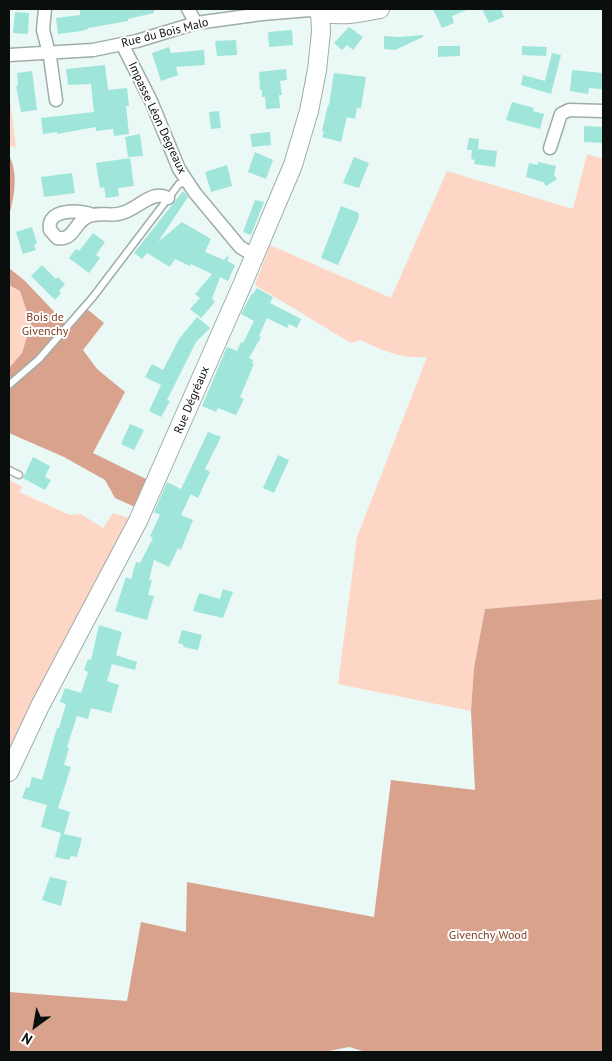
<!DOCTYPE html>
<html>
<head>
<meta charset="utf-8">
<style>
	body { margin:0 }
	#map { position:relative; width:612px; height:1061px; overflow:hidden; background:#eaf9f6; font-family:"PT Sans",sans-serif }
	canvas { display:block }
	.frame { position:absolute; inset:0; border:10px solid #0a0f0e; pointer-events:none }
	.north { position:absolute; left:10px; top:1001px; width:50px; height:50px; -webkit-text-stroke:4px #fff; paint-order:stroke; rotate:212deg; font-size:14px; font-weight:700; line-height:20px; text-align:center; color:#0a0f0e }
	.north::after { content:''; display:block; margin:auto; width:18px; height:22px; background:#0a0f0e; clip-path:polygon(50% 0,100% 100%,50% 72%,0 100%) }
</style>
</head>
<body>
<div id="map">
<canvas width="612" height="1061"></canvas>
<div class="frame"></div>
<div class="north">N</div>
</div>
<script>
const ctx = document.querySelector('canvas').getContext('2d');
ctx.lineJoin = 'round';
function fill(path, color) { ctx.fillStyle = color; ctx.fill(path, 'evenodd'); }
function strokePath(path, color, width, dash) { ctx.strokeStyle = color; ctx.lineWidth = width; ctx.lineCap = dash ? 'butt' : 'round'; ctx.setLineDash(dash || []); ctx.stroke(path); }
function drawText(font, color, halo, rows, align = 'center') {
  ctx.font = font + ' "PT Sans",sans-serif'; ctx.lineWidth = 4; ctx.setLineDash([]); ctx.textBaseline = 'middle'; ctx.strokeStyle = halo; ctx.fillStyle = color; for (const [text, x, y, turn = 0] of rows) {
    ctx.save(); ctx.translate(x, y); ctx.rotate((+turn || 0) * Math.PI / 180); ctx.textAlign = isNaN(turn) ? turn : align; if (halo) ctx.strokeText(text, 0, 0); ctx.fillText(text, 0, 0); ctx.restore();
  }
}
const green = new Path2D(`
	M9 92 16 147 9 146Z
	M587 154 603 159V599L485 609 474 668 471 711 338 684 357 537 427 357C401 359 384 351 360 340L351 343 255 285 270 245 391 298 447 171 573 209Z
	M9 285 20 291 32 324 22 353 9 368Z
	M9 480 23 487 19 492 70 515 81 514 103 528 113 513 132 519 9 753Z`);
const forest = new Path2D(`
	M9 155C19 175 14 196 9 217Z
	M9 268 24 280 65 323 81 304 104 323 83 350 97 369 125 392 93 453 150 481 137 508 115 498 105 480 64 457 9 433V368L22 353 31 324 20 291 9 285Z
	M603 599V1052H366L349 1047 324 1052H9V992L127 1001 141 922 186 932 187 882 374 917 391 780 475 790 471 711 474 668 485 609Z`);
const building = new Path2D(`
	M89 9H154V13L128 19V21L88 28V29L82 31 58 34 56 18 80 15V10Z
	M433 9H469L452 16 454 23 442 28Z
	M482 9H501L504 17 489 23Z
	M15 12 29 13 28 34 13 33Z
	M349 27 363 37 353 50 347 45 342 50 334 43Z
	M292 30 293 45 269 47 268 32Z
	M423 35V37L395 50 384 49V36L399 37Z
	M236 40 237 55 217 56 215 41Z
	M438 46H460V56L438 57Z
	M522 46 547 47 546 56 522 55Z
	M169 47 171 53 204 50 205 65 176 67 178 75 161 81 152 53Z
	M552 53 561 55 551 94 521 85 523 75 545 81Z
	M105 65 108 90 127 88 129 106H126L129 134 114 136 113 129 96 131V127L57 134V132L43 134 41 118 94 112 91 84 68 85 66 69Z
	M286 69 287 80 280 81 282 95H279L280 108 266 109 265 97H262V90H260L259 72Z
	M572 70 603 73 602 89 589 88 588 94 570 91Z
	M32 71 37 110 21 112 16 86H18L17 73Z
	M334 73 366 77 361 108H357L355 119 347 117 341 142 322 137 324 132 322 131 328 105H329Z
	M512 102 534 108 533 111 544 114 540 129 506 120Z
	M219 111 221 128 211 129 209 112Z
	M584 126 602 127V143L584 142Z
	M270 132 271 145 252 147 250 134Z
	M140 134 143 156 128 157 125 137Z
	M469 138 479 139 478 149 497 151 495 167 474 164 475 160 471 159 472 150H467Z
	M255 152 273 160 266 179 248 172Z
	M354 157 369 163 359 188 343 183Z
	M130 158 134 186 118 188 119 196 106 198 104 187 100 188 96 163Z
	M538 162 556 166 554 175 557 179 546 186 543 182 526 177 529 163 538 165Z
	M227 165 232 186 211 192 205 172Z
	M72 173 75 193 44 197 41 177Z
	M183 191 188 197 158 242 182 222 211 239 205 252 224 260 227 256 229 257 227 261 235 265 228 281 220 277 212 299 215 302 201 318 190 309 200 298 195 294 212 274 191 264 190 266 175 259 170 267 147 253 142 259 134 253Z
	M255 200 264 202 251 235 243 232Z
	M341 206 359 213 358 220 338 265 321 258Z
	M32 227 37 243 34 245 36 250 23 254 16 232Z
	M93 233 105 242 96 255 100 258 89 273 69 258 76 249 79 251Z
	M42 265 56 279 58 277 65 284 59 291 61 293 55 300 31 276Z
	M257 288 273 297 270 303 301 319 297 328 289 324 287 328 267 318 259 336 261 337 249 358 253 360 252 363 254 364 240 397 244 399 236 415 218 408 216 412 202 406 227 347 237 351 241 342 243 343 254 321 241 314 252 293 253 294Z
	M197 317 210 328 196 342 167 400 170 401 161 417 149 411 161 385 145 377 152 364 163 370 179 339Z
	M130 424 144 430 134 450 121 444Z
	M208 432 221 437 205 469 210 472 198 498 191 494 181 515 193 520 181 550 178 548 169 567 154 560 149 580H152L148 595 154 596 147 620 115 611 126 577 131 579 136 562 140 563 153 538 150 536 160 515 154 512 167 482 181 489Z
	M278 455 289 460 274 493 263 488Z
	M33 457 50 466 45 477 51 480 45 490 23 478Z
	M223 589 233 592 223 618 193 611 199 593 220 599Z
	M99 625 122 632 116 655 137 662 135 670 112 664 107 681 119 685 111 713 91 708 88 719 77 716 67 747 69 748 64 765 71 767 58 808 70 812 64 834 82 838 77 857 71 856 69 860 55 857 61 833 41 827 47 805 22 798 26 787 29 788 32 777 42 780 57 728H59L66 704 60 702 65 688 81 693 88 672 84 670 88 659 91 660Z
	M182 630 202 635 198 650 183 647 184 645 178 643Z
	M50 877 67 881 61 906 42 900Z`);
const lane = new Path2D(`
	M9 385 39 359 93 297 179 184 186 182
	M9 470 19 475`);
const street = new Path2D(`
	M45 9 43 30 50 57 56 100
	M188 9 196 23
	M122 44 151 101 179 169 195 193 240 247 255 256
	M9 55 93 50 137 41 196 23 262 14 310 10 320 12
	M550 148 561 114 569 110 603 111
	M93 215C79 210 46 208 50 230L57 238C74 241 74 223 87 217 98 211 111 217 122 213 138 209 152 189 168 198`);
const secondary = new Path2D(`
	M320 12C341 17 360 13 380 9
	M9 772 40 706 138 521 243 283 293 165 309 111 317 70 321 32 320 9`);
const streetNames = [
	["Rue du Bois Malo",165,33,-14],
	["Impasse Léon Degreaux",157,118,65],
	["Rue Dégréaux",192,400,-67]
];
const parkNames = [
	["Bois de",45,318],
	["Givenchy",45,332],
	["Givenchy Wood",488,936]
];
fill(green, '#fdd6c6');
fill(forest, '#d8a28d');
fill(building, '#9fe5d9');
strokePath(lane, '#9fadaa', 9);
strokePath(street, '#9fadaa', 15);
strokePath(secondary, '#9fadaa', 20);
strokePath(lane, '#fff', 6);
strokePath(street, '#fff', 12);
strokePath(secondary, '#fff', 18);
drawText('12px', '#0a0f0e', '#fff', streetNames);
drawText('12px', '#7f3c20', '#fff', parkNames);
</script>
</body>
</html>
